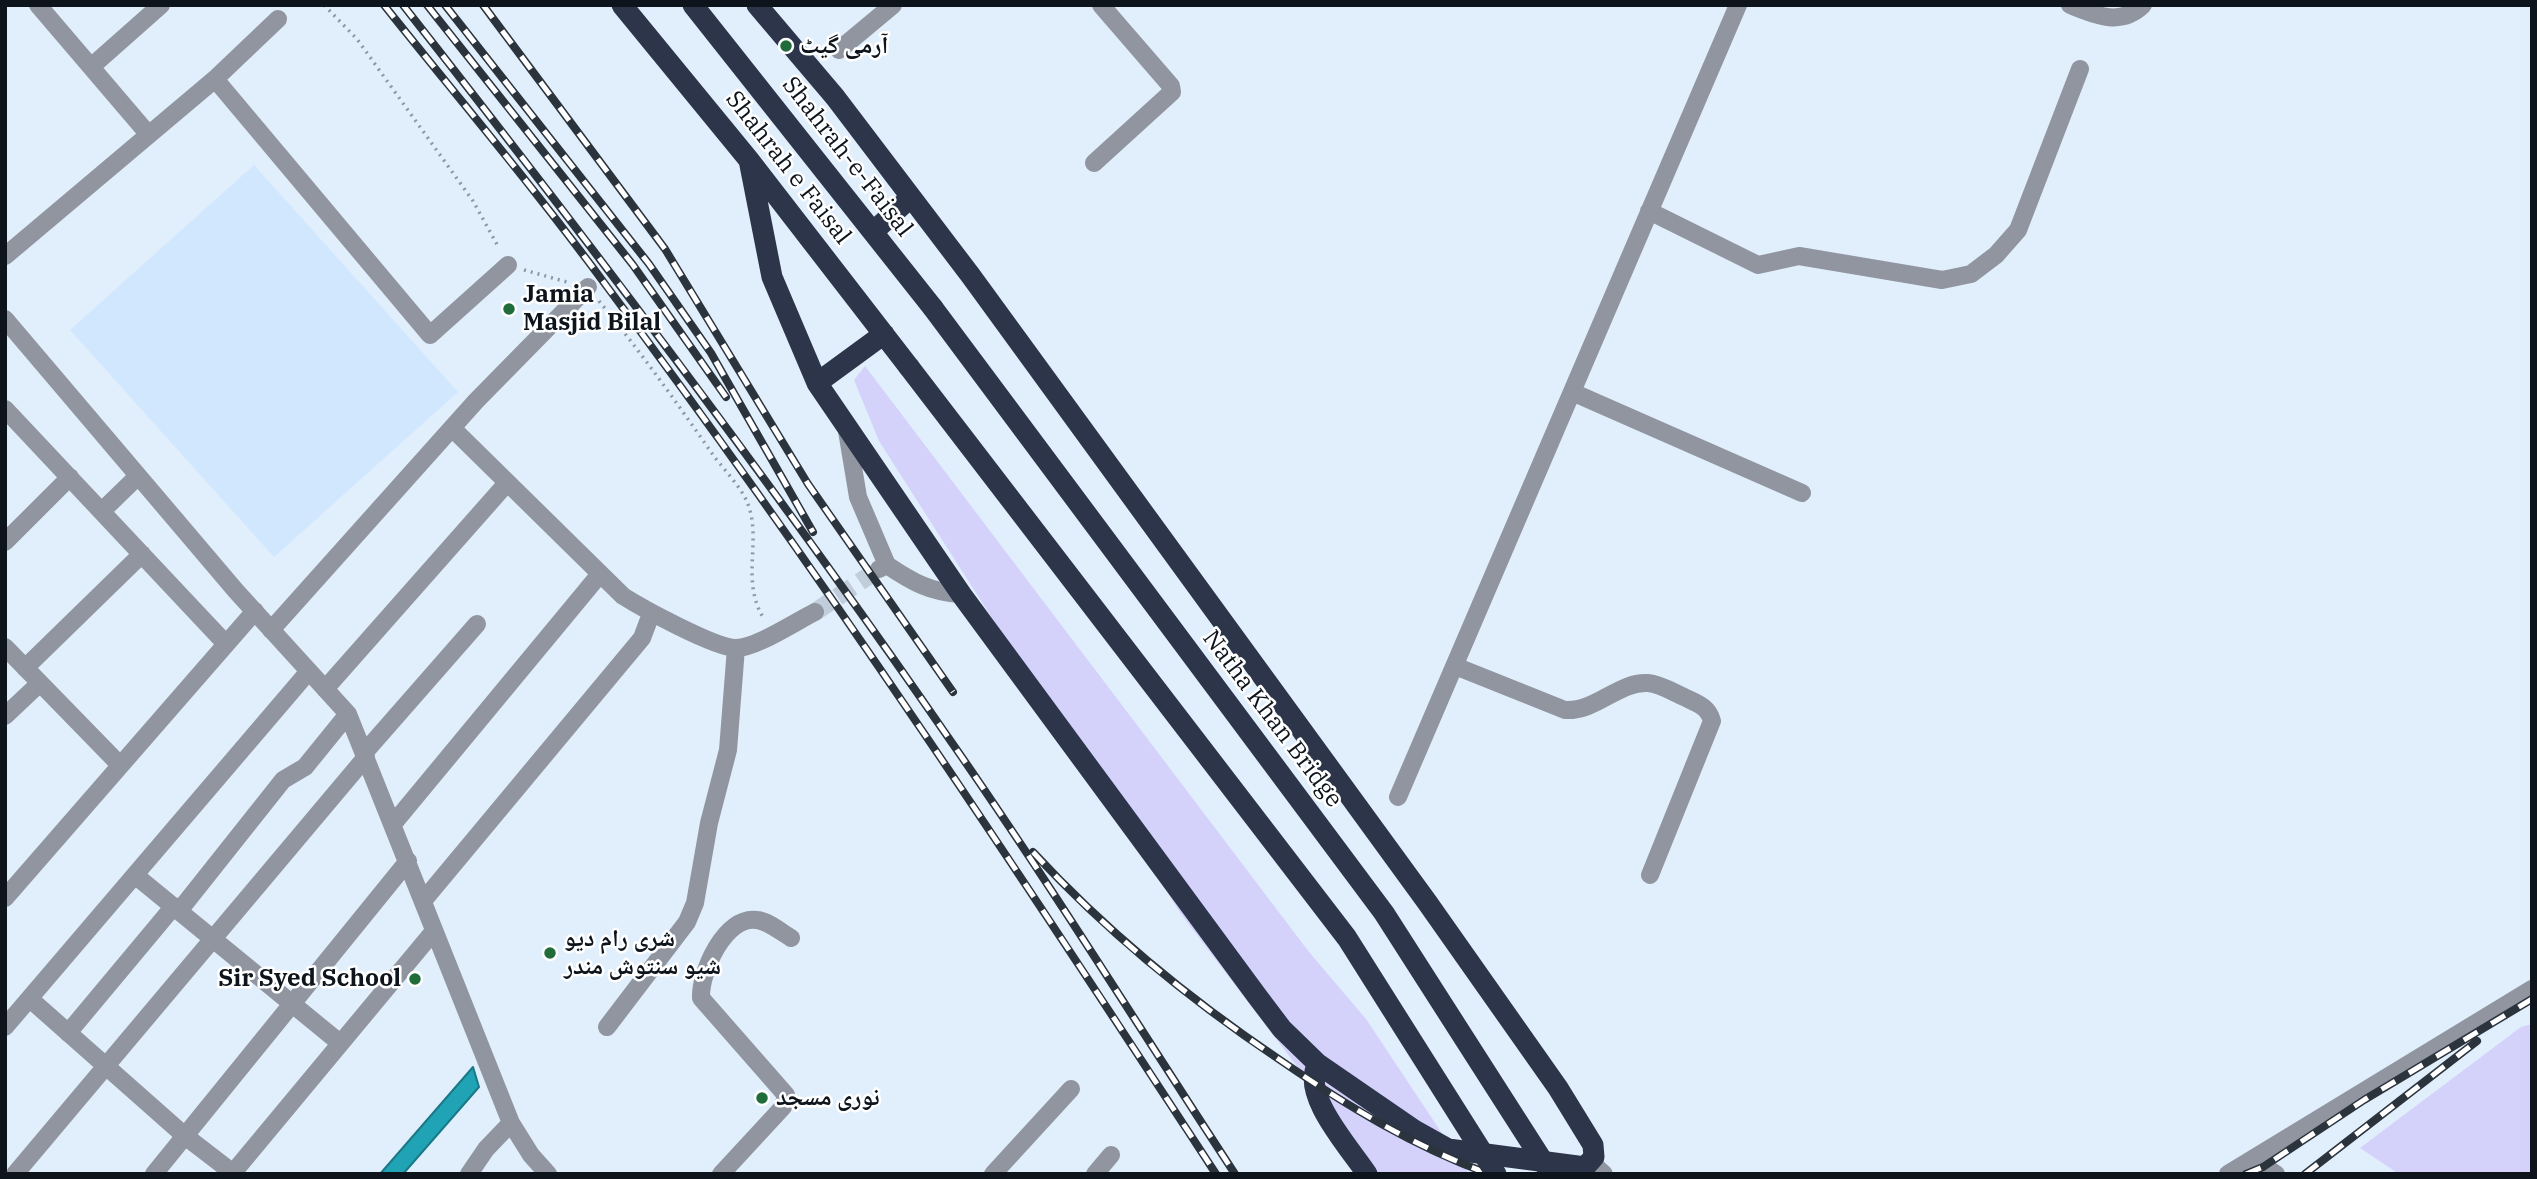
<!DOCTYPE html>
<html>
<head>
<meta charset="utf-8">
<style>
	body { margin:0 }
	#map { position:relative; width:2537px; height:1179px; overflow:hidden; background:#e1eefc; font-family:"IBM Plex Serif",serif }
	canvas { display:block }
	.frame { position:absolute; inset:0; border:7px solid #0d141c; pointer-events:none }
</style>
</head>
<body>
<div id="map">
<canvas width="2537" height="1179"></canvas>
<div class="frame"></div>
</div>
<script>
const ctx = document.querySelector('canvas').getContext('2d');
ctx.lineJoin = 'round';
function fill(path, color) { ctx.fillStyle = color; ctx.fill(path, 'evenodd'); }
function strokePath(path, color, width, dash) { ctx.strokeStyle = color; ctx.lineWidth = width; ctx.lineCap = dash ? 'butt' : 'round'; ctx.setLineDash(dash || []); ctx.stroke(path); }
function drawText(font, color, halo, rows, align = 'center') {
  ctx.font = font + ' "IBM Plex Serif","Noto Naskh Arabic",serif'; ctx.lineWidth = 5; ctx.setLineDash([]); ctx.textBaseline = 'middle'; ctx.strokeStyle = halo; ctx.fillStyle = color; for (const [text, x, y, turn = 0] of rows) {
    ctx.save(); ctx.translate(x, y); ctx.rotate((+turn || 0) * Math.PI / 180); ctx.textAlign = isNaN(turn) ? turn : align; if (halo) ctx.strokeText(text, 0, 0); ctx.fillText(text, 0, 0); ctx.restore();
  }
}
const built = new Path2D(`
	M254 165 458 392 274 557 70 330Z`);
const green = new Path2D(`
	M865 366 1309 952 1366 1019 1469 1174H1379L1181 914 879 441 854 380Z
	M2532 1024V1174H2399L2360 1148 2521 1027Z`);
const water = new Path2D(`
	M473 1067 479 1087 403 1174H380Z`);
const minorTunnel = new Path2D(`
	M815 612 879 569`);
const path = new Path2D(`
	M324 5 357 39 473 201 499 248
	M524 270 567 282
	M599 301C639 350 675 400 711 452 722 468 741 486 748 504 762 543 740 580 764 619`);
const minor = new Path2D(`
	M38 5 149 135
	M2070 5C2095 15 2121 27 2143 5
	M839 50 893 5
	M91 67 161 5
	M215 79 430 335 508 265
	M1094 163 1172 92 1171 86 1101 5
	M1649 211 1758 265 1799 256 1942 280 1971 274 1996 255 2018 230 2080 69
	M5 256 215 79 278 19
	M5 319 236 591 348 714 511 1123 531 1155 548 1174
	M1572 392 1802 493
	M5 409 226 644
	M452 428 623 596C642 608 715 648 736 648 756 648 795 622 815 612
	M847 431 858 497 887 565
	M102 511 138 476
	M5 542 70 477
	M879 569 887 565C912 582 930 592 961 594
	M271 630 476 401 588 287
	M5 647 119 764
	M1455 666 1565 710C1596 712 1619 681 1648 683 1660 684 1673 692 1684 697 1696 703 1708 706 1712 721L1650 875
	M25 668 142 554
	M325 689 507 483
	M5 716 40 683
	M364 753 477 624
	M1398 797 1738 5
	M393 824 600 574
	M136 876 340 1043
	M5 898 255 611
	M423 901 642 638 651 614
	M179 911 283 780 305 767 348 714
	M30 999 185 1136 233 1173
	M5 1027 309 671
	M607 1027 687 922 695 903 709 823 728 750 736 648
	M68 1033 174 906
	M2254 1160 2276 1174
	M1591 1162 1604 1174
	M15 1174 366 757
	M154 1174 408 861
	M232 1174 434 931
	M469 1174 486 1149 511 1123
	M721 1174 783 1107 786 1095 701 998C700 972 725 915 757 920 768 921 781 932 791 938
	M993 1174 1071 1089
	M1095 1174 1111 1155
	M2228 1174 2532 989`);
const highway = new Path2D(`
	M622 5 749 160 909 367
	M693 5 933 308
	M757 5 835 97 971 276 1427 902 1558 1088 1593 1145 1594 1157 1585 1167 1448 1149 1414 1130 1318 1064
	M749 160 772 277 817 383 961 594 1257 996 1282 1029 1318 1064C1300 1094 1350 1148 1367 1174
	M873 232 911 197
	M817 383 884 334`);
const rail = new Path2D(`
	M384 5C459 99 537 191 608 288 823 575 1020 874 1216 1174
	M403 5C592 245 776 488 950 740 1049 882 1140 1029 1235 1174
	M427 5 633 265 726 397
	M445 5 649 264 711 353 813 532
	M483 5 665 249 808 484 953 692
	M1033 852C1107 932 1189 999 1280 1060 1347 1106 1413 1146 1489 1174
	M2246 1174 2263 1167 2364 1100 2532 999
	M2305 1174 2477 1041`);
const highwayBridge = new Path2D(`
	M933 308 1384 913 1551 1174
	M909 367 1347 938 1496 1174`);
const markers = [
	[786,46,7,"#206c3b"],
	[509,309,7,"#206c3b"],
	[550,953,7,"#206c3b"],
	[415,979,7,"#206c3b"],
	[762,1098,7,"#206c3b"]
];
const poiNames = [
	["آرمی گیٹ",800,46],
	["Jamia",523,295],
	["Masjid Bilal",523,323],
	["شری رام دیو",564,939],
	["شیو سنتوش مندر",564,967],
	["Sir Syed School",401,979,"right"],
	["نوری مسجد",776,1098]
];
const streetNames = [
	["Shahrah-e-Faisal",847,157,52],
	["Shahrah e Faisal",788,168,52],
	["Natha Khan Bridge",1272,719,53]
];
fill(built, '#d1e7fe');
fill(green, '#d4d2fb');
fill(water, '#20a3b5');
strokePath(water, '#1a7887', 2);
strokePath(minorTunnel, '#c1cdda', 18, [18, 9]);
strokePath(path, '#8d98a3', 3.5, [2, 5]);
strokePath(minor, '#9095a0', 18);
strokePath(highway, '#2d354a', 21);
strokePath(rail, '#2b333c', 8);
strokePath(rail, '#fff', 5, [16]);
strokePath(highwayBridge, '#2d354a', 21);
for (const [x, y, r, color] of markers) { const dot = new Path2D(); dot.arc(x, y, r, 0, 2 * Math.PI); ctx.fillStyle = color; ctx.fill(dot); strokePath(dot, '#fff', 2.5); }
drawText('bold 24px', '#0d141c', '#fff', poiNames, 'left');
drawText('24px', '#0d141c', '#fff', streetNames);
</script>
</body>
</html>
